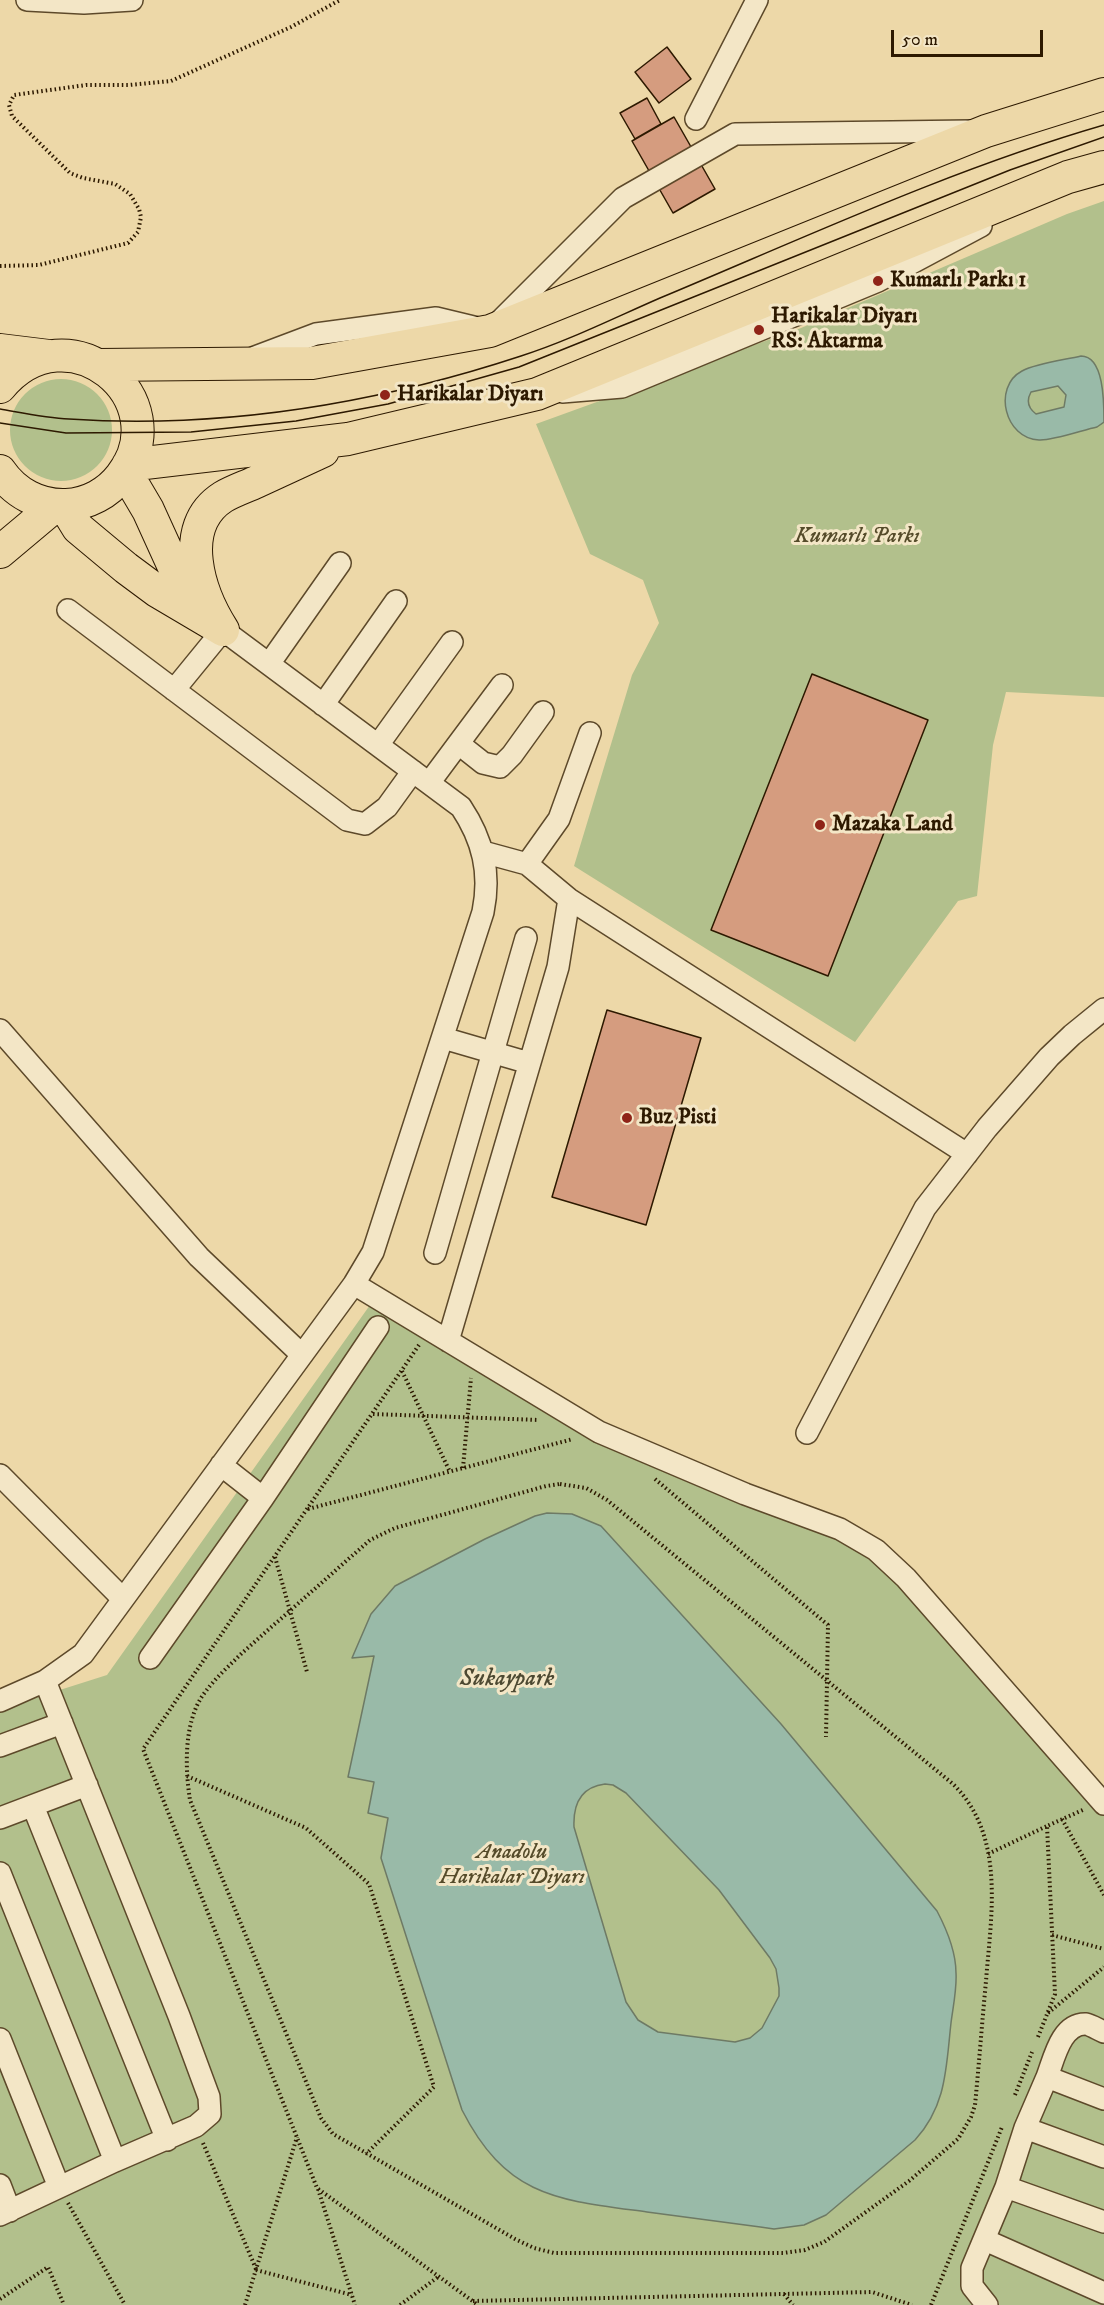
<!DOCTYPE html>
<html>
<head>
<meta charset="utf-8">
<style>
	body { margin:0 }
	#map { position:relative; width:1104px; height:2305px; overflow:hidden; background:#edd8a8; font-family:"IM FELL DW Pica",serif }
	canvas { display:block }
	.scale { position:absolute; left:891px; top:30px; width:152px; height:27px; box-sizing:border-box; border:3px solid #2d1900; border-top:0; padding-left:8px; font-size:18px; line-height:21px; white-space:nowrap; color:#2d1900; -webkit-text-stroke:4px #f3e6c6; paint-order:stroke }
</style>
</head>
<body>
<div id="map">
<canvas width="1104" height="2305"></canvas>
<div class="scale">50 m</div>
</div>
<script>
const ctx = document.querySelector('canvas').getContext('2d');
ctx.lineJoin = 'round';
function fill(path, color) { ctx.fillStyle = color; ctx.fill(path, 'evenodd'); }
function strokePath(path, color, width, dash) { ctx.strokeStyle = color; ctx.lineWidth = width; ctx.lineCap = dash ? 'butt' : 'round'; ctx.setLineDash(dash || []); ctx.stroke(path); }
function drawText(font, color, halo, rows, align = 'center') {
  ctx.font = font + ' "IM FELL DW Pica",serif'; ctx.lineWidth = 6; ctx.setLineDash([]); ctx.textBaseline = 'middle'; ctx.strokeStyle = halo; ctx.fillStyle = color; for (const [text, x, y, turn = 0] of rows) {
    ctx.save(); ctx.translate(x, y); ctx.rotate((+turn || 0) * Math.PI / 180); ctx.textAlign = isNaN(turn) ? turn : align; if (halo) ctx.strokeText(text, 0, 0); ctx.fillText(text, 0, 0); ctx.restore();
  }
}
const green = new Path2D(`
	M1104 201V697L1006 692 993 745 977 896 958 901 855 1042 574 866 632 675 659 623 643 580 590 554 536 424 801 328 1067 214Z
	M10 430a51 51 0 1 1 102 0a51 51 0 1 1-102 0Z
	M375 1298 653 1448 827 1513 1028 1711 1104 1799V2305H0V1709L107 1675Z`);
const water = new Path2D(`
	M1081 356C1104 356 1104 402 1104 422L1097 427C1083 430 1052 441 1039 440 1005 439 992 387 1022 371 1037 363 1064 360 1081 356ZM1058 386 1066 395 1064 407 1036 414C1028 408 1026 401 1031 392Z
	M547 1513 572 1514 601 1526 781 1724 937 1911C947 1930 956 1951 956 1973 957 1989 953 2007 951 2023 946 2067 947 2105 915 2140L826 2215 804 2225 774 2229C732 2223 690 2218 647 2212 558 2200 507 2198 462 2110L381 1858 388 1818 368 1813 374 1782 348 1777 374 1656 352 1658 371 1614 395 1586 485 1539 535 1516ZM605 1784 613 1785 626 1793 719 1890 770 1958 776 1969 779 1988V1996L762 2028 750 2038 735 2042 658 2032 638 2020 626 2002 574 1827C573 1804 581 1787 605 1784Z`);
const building = new Path2D(`
	M667 47 691 79 659 103 635 72Z
	M647 98 661 124 635 139 620 113Z
	M674 117 715 189 673 213 632 141Z
	M812 674 928 720 828 976 711 930Z
	M607 1010 701 1038 646 1225 552 1197Z`);
const path = new Path2D(`
	M0 266 39 265 128 243 138 232 141 217 139 209 130 194 115 184 83 178 70 173 12 116 9 105 14 95 86 85H129L171 81 291 27 340 0
	M419 1345 143 1749 317 2188 478 2305
	M402 1371 450 1472
	M373 1414 539 1420
	M463 1468 471 1378
	M655 1479 828 1625 826 1737
	M560 1484 586 1488 607 1500 953 1784C1006 1836 991 1915 986 1981 982 2023 979 2064 975 2105L971 2117 958 2139 909 2181 824 2242 805 2250 783 2253H554L534 2248 515 2239 333 2134 321 2118 190 1800C185 1768 184 1726 201 1698 212 1681 228 1667 242 1653L370 1540 395 1528 546 1486Z
	M308 1509 573 1439
	M275 1557 307 1672
	M187 1776 306 1828 369 1884 434 2087 366 2154
	M1062 1819 1104 1895
	M988 1854 1047 1826
	M1052 1935 1104 1949
	M1048 2013 1104 1967
	M1038 2037 1055 1994 1047 1826 1085 1809
	M1015 2095 1032 2052
	M203 2143 256 2269
	M318 2189 355 2305
	M68 2203 125 2305
	M256 2270 352 2295
	M784 2294 793 2305
	M0 2299 48 2267 64 2305
	M473 2301 872 2292 912 2305
	M245 2305 297 2137
	M400 2305 438 2277
	M931 2305 1002 2127`);
const minor = new Path2D(`
	M27 0 84 3 132 0
	M696 119 757 0
	M255 357 316 334 436 318 490 331 623 198 735 134 970 131
	M562 392 622 387 878 281 981 226
	M68 610 347 820 365 824 387 807 413 771
	M269 664 340 563
	M323 705 396 601
	M459 744 483 763 500 767 512 755 543 712
	M378 745 452 642
	M429 783 502 685
	M483 852 527 864 569 899 967 1154
	M527 864 559 819 590 733
	M0 1030 199 1257 302 1355
	M443 1038 529 1063
	M435 1253 526 938
	M354 1284 599 1432 745 1494 840 1529 876 1550 906 1578 1104 1804
	M448 1341 558 967 569 899
	M807 1433 925 1208 987 1128 1049 1057 1072 1035 1104 1009
	M221 1465 263 1498
	M0 1475 123 1599
	M150 1658 263 1498 378 1327
	M0 1701 45 1681 83 1654 354 1284 373 1252 483 912C491 873 483 840 461 807L223 630 174 690
	M0 1746 62 1723
	M33 1806 167 2140
	M0 1818 87 1785
	M0 1873 115 2161
	M0 2039 59 2187
	M1047 2077C1054 2059 1061 2023 1086 2024 1091 2025 1099 2030 1104 2032
	M1025 2128 1104 2157
	M0 2185 10 2211
	M1006 2187 1104 2222
	M0 2215 115 2161 196 2126 210 2114 209 2097 179 2016 45 1681
	M985 2240 1104 2293
	M987 2305 972 2286V2268L1006 2187 1025 2128 1047 2077 1104 2099`);
const highway = new Path2D(`
	M0 350 49 356
	M99 365 312 363 490 331 986 131 1104 94
	M0 387C68 305 180 400 121 476 108 493 88 504 66 505 39 506 15 493 0 471
	M128 465 348 439 537 394 1068 177 1104 167
	M125 471 148 510 178 576 200 606
	M64 505 78 528 126 568 157 591 223 630
	M0 552 56 505
	M223 630C200 594 176 527 223 497 233 491 245 487 256 482 278 472 301 461 323 451`);
const tram = new Path2D(`
	M0 409C23 413 46 418 69 419 223 429 375 404 521 356 568 341 614 318 660 298 806 237 952 169 1104 125
	M0 423 66 433 191 432 296 421 388 404 519 367 1010 170 1104 137`);
const markers = [
	[878,281,6,"#8f2418"],
	[759,330,6,"#8f2418"],
	[385,395,6,"#8f2418"],
	[820,825,6,"#8f2418"],
	[627,1118,6,"#8f2418"]
];
const poiNames = [
	["Kumarlı Parkı 1",890,281],
	["Harikalar Diyarı",771,317],
	["RS: Aktarma",771,342],
	["Harikalar Diyarı",397,395],
	["Mazaka Land",832,825],
	["Buz Pisti",639,1118]
];
const parkNames = [
	["Kumarlı Parkı",857,537],
	["Anadolu",512,1853],
	["Harikalar Diyarı",512,1878]
];
const waterNames = [
	["Sukaypark",507,1680]
];
fill(green, '#b2c08c');
fill(water, '#99baa8');
strokePath(water, '#6e7a65', 1.5);
fill(building, '#d59c7f');
strokePath(building, '#2d1900', 1.5);
strokePath(minor, '#5d492a', 24);
strokePath(highway, '#2d1900', 34);
strokePath(path, '#2d1900', 4, [1.5, 3]);
strokePath(minor, '#f3e6c6', 21);
strokePath(highway, '#edd8a8', 32);
strokePath(tram, '#2d1900', 1.5);
for (const [x, y, r, color] of markers) { const dot = new Path2D(); dot.arc(x, y, r, 0, 2 * Math.PI); ctx.fillStyle = color; ctx.fill(dot); strokePath(dot, '#f3e6c6', 2); }
drawText('bold 22px', '#2d1900', '#f3e6c6', poiNames, 'left');
drawText('italic 22px', '#554b2a', '#f3e6c6', parkNames);
drawText('italic 24px', '#4d4932', '#f3e6c6', waterNames);
</script>
</body>
</html>
